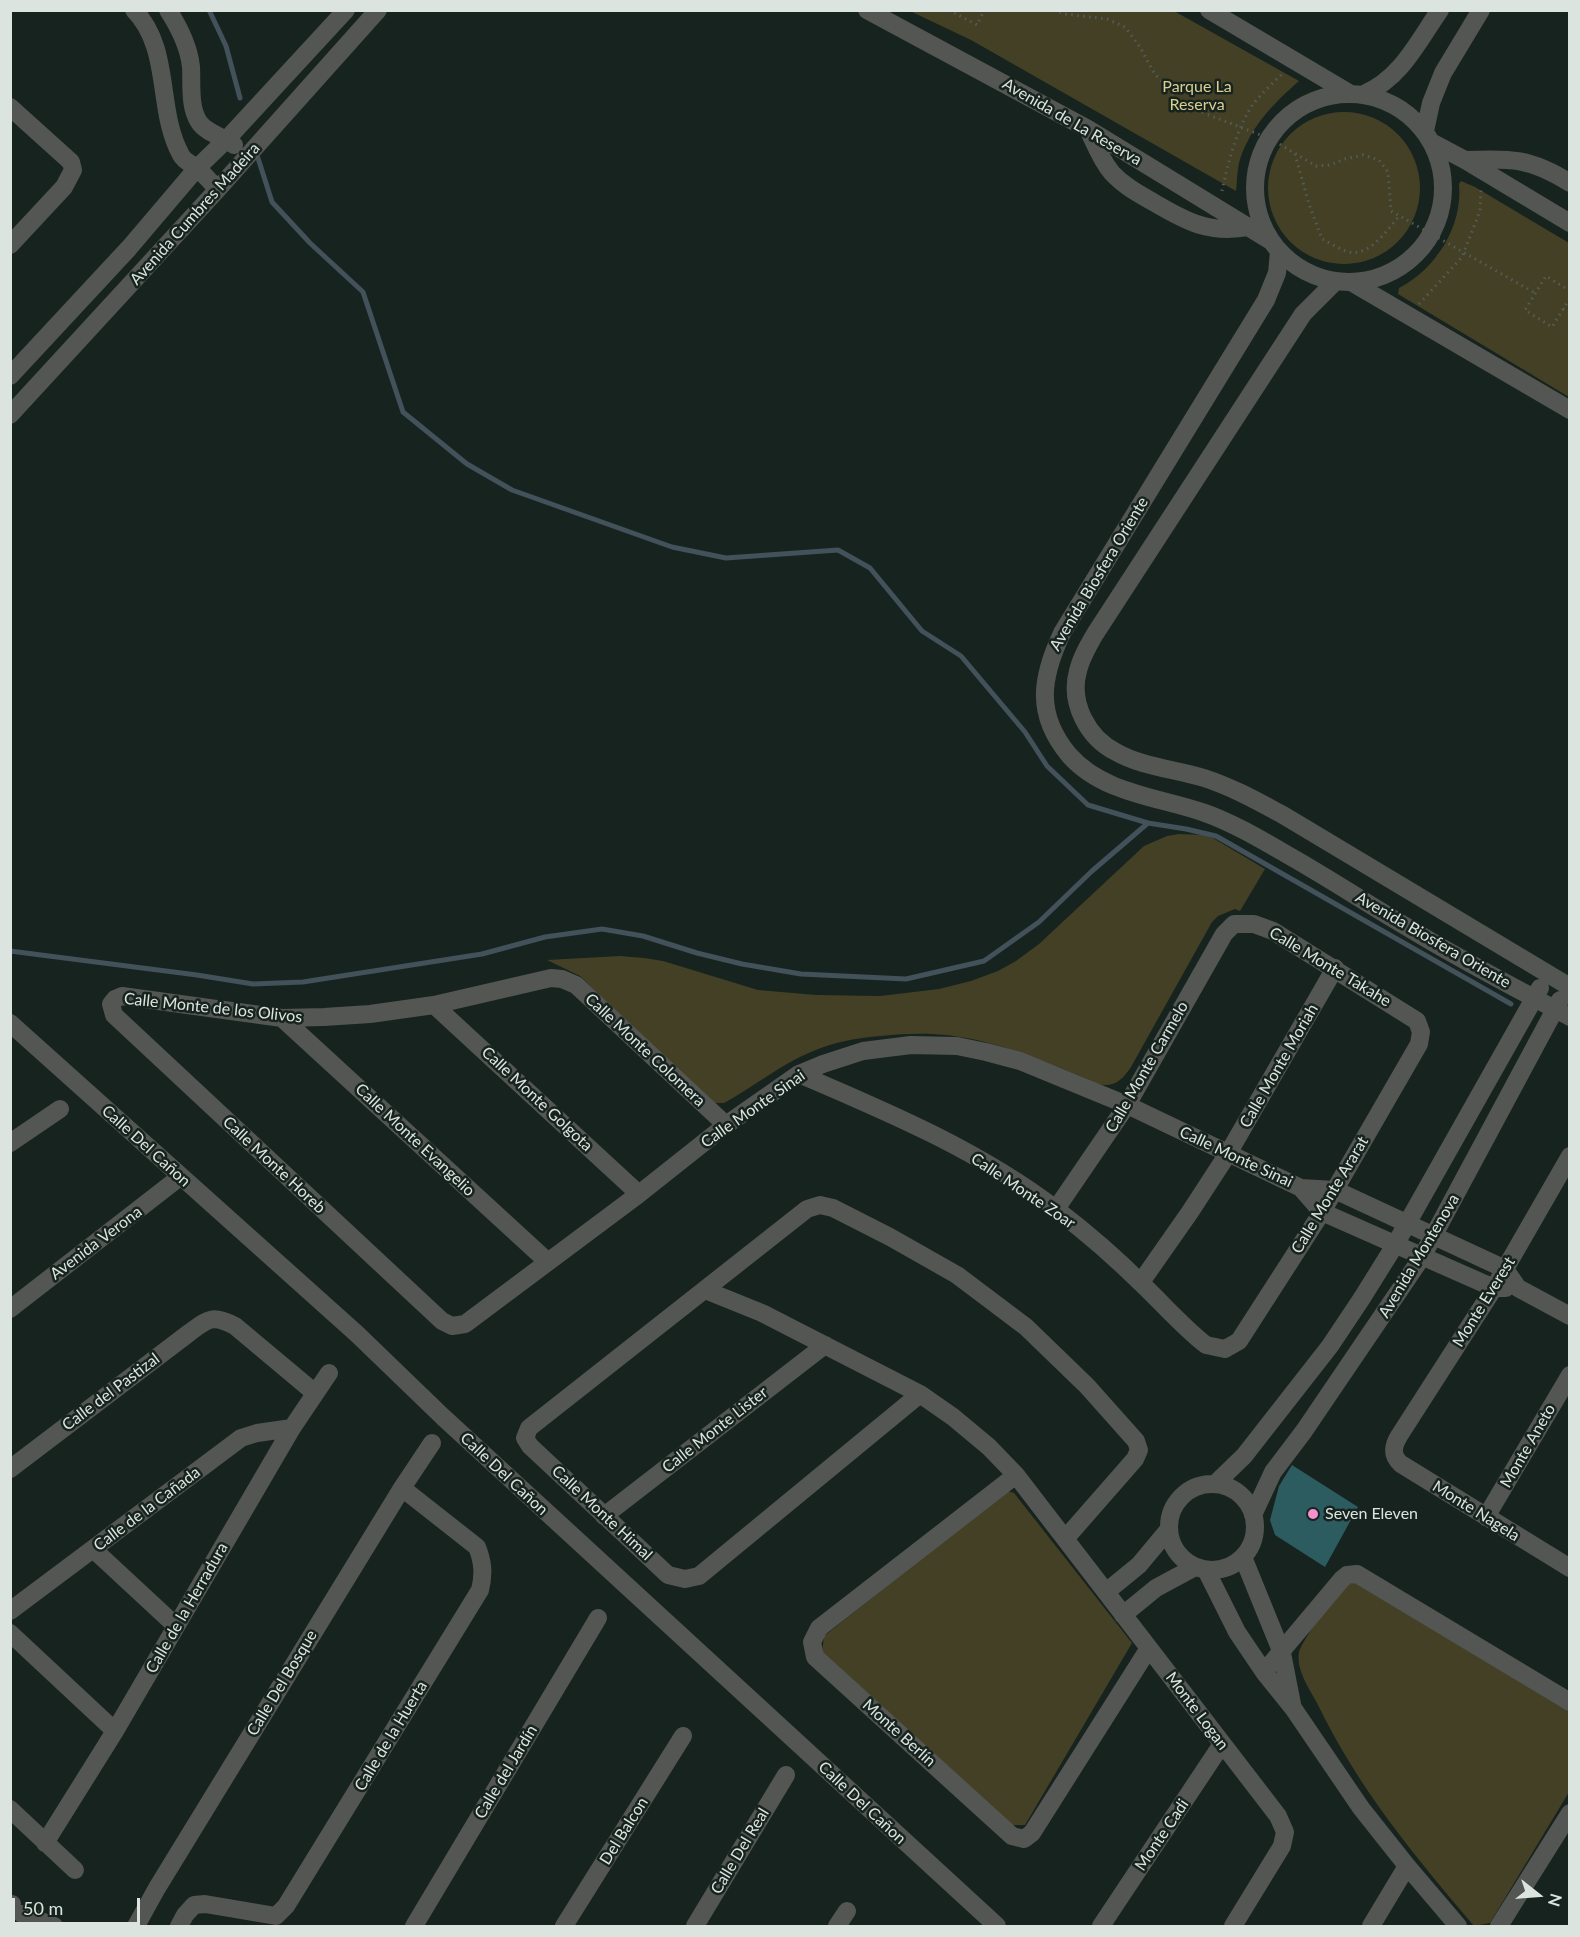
<!DOCTYPE html>
<html>
<head>
<meta charset="utf-8">
<style>
	body { margin:0 }
	#map { position:relative; width:1580px; height:1937px; overflow:hidden; background:#17231e; font-family:Lato,sans-serif }
	canvas { display:block }
	.frame { position:absolute; inset:0; border:12px solid #dce4e0; pointer-events:none }
	.north { position:absolute; left:1508px; top:1865px; width:60px; height:60px; -webkit-text-stroke:4px #17231e; paint-order:stroke; rotate:107deg; font-size:16px; font-weight:700; line-height:24px; text-align:center; color:#dce4e0 }
	.north::after { content:''; display:block; margin:auto; width:21px; height:27px; background:#dce4e0; clip-path:polygon(50% 0,100% 100%,50% 72%,0 100%) }
	.scale { position:absolute; left:12px; top:1898px; width:128px; height:27px; box-sizing:border-box; border:3px solid #dce4e0; border-top:0; padding-left:8px; font-size:18px; line-height:21px; white-space:nowrap; color:#dce4e0; -webkit-text-stroke:4px #17231e; paint-order:stroke }
</style>
</head>
<body>
<div id="map">
<canvas width="1580" height="1937"></canvas>
<div class="frame"></div>
<div class="north">N</div>
<div class="scale">50 m</div>
</div>
<script>
const ctx = document.querySelector('canvas').getContext('2d');
ctx.lineJoin = 'round';
function fill(path, color) { ctx.fillStyle = color; ctx.fill(path, 'evenodd'); }
function strokePath(path, color, width, dash) { ctx.strokeStyle = color; ctx.lineWidth = width; ctx.lineCap = dash ? 'butt' : 'round'; ctx.setLineDash(dash || []); ctx.stroke(path); }
function drawText(font, color, halo, rows, align = 'center') {
  ctx.font = font + ' Lato,sans-serif'; ctx.lineWidth = 5; ctx.setLineDash([]); ctx.textBaseline = 'middle'; ctx.strokeStyle = halo; ctx.fillStyle = color; for (const [text, x, y, turn = 0] of rows) {
    ctx.save(); ctx.translate(x, y); ctx.rotate((+turn || 0) * Math.PI / 180); ctx.textAlign = isNaN(turn) ? turn : align; if (halo) ctx.strokeText(text, 0, 0); ctx.fillText(text, 0, 0); ctx.restore();
  }
}
const green = new Path2D(`
	M910 11H1174L1299 81C1273 104 1249 128 1239 163 1237 172 1237 182 1236 191L971 40Z
	M1268 188a76 76 0 1 1 152 0a76 76 0 1 1-152 0Z
	M1461 181 1475 187 1569 243V397L1398 294 1399 288C1436 269 1463 226 1459 184Z
	M1179 834 1204 835 1213 838 1265 869 1240 911 1235 909 1218 916 1212 922 1131 1067C1122 1081 1112 1089 1095 1083 1080 1075 1062 1069 1045 1062 985 1039 946 1029 881 1036 856 1038 834 1042 811 1052 779 1065 754 1087 724 1103H715L699 1091 580 976 547 960 620 956 644 958 663 961 758 990 816 995 880 996 939 989 971 981 998 971 1016 961 1039 944 1144 846 1167 836Z
	M1007 1491 1014 1493 1132 1643 1025 1825H1011L822 1653 824 1636Z
	M1359 1582 1569 1711V1792L1490 1923 1474 1926C1413 1854 1358 1788 1317 1703 1309 1688 1296 1670 1299 1652 1302 1641 1332 1599 1340 1586Z`);
const stream = new Path2D(`
	M209 10 226 46 240 98
	M258 158 272 202 310 243 363 292 403 412 467 464 512 490 672 547 726 558 838 550 870 568 922 631 961 656 1025 732 1047 766 1088 805 1148 823 1186 829 1216 836 1511 1004
	M10 951 197 975 253 984 303 982 482 954 545 937 602 929 643 936 697 953 742 964 801 974 906 979 984 961 1039 922 1092 871 1148 823`);
const building = new Path2D(`
	M1292 1465 1358 1507 1325 1567 1275 1535 1270 1520 1279 1486Z`);
const path = new Path2D(`
	M949 10 977 25 984 10
	M1054 10 1065 14 1107 19 1125 27 1140 47 1154 73 1183 105 1271 139 1316 166 1330 165 1345 159 1363 155 1379 160 1388 172 1391 211 1535 293
	M1295 154 1309 204 1322 239C1330 243 1339 249 1348 252 1370 257 1387 230 1399 216
	M1222 191C1227 166 1238 124 1254 103 1263 92 1274 82 1284 72
	M1570 291 1546 276 1525 310 1552 327 1570 298
	M1419 304 1462 257 1480 211 1481 190
	M1563 309 1570 313`);
const minor = new Path2D(`
	M134 10C172 49 156 110 181 155 184 161 193 165 198 169 205 175 211 183 218 189
	M168 10C179 27 189 47 191 67 192 84 189 107 199 122 206 133 224 137 234 145
	M867 10 1088 129 1271 241
	M1209 10 1349 93
	M1364 94C1401 78 1417 43 1440 10
	M1255 188a94 94 0 1 1 188 0a94 94 0 1 1-188 0Z
	M10 107 71 162 73 170 64 187 10 245
	M1088 129C1095 144 1101 160 1112 173 1124 186 1139 194 1153 202 1187 222 1209 234 1249 227
	M1425 131 1431 103 1443 73 1481 10
	M1433 143 1465 160 1570 223
	M1466 160C1510 158 1531 158 1570 183
	M1279 251 1277 273 1266 300 1062 633C1041 678 1035 714 1069 755 1103 794 1160 797 1205 813 1233 823 1260 839 1286 854 1327 877 1366 903 1407 927 1459 959 1515 988 1570 1017
	M1336 281 1303 314 1095 634C1088 646 1081 658 1078 671 1069 703 1088 738 1116 752 1142 767 1175 769 1204 778 1232 787 1257 801 1283 815L1570 987
	M1351 282 1570 410
	M10 376 129 248 197 168 227 139 346 10
	M10 415 218 189 378 10
	M434 1005 639 1194
	M282 1018 548 1262
	M10 1023 357 1334 443 1417 997 1926
	M799 1074C888 1112 980 1151 1057 1210 1087 1233 1116 1258 1143 1285 1164 1305 1183 1327 1206 1345L1225 1349 1239 1341 1322 1212 1419 1044 1421 1032 1417 1021 1273 931 1254 924H1234L1224 934 1127 1105 1056 1209
	M726 1125 576 985 562 979 551 978 434 1005 370 1014 324 1017 282 1018 122 996 115 999 111 1004 114 1015 442 1321 452 1326 465 1324 639 1194 726 1125 799 1074 823 1064 863 1051 911 1045 957 1046 986 1052 1020 1061 1127 1105 1301 1188 1335 1190 1505 1269 1518 1288 1570 1316
	M10 1143 60 1109
	M1570 1156 1494 1288 1399 1436C1393 1446 1391 1455 1401 1464L1570 1568
	M1301 1188 1322 1212 1494 1288H1506
	M1141 1282 1190 1212 1229 1152 1335 968
	M705 1290 762 1313 920 1394 953 1417 989 1447 1016 1475 1278 1816 1285 1832 1282 1846 1233 1926
	M10 1309 180 1177
	M920 1394 699 1576 685 1579 668 1575 530 1446 525 1438 529 1428 807 1209 820 1205 833 1208 890 1237 957 1275 1026 1327 1087 1386 1136 1441 1139 1450 1135 1459 1065 1539
	M10 1469 189 1333C208 1319 212 1314 235 1326L315 1393
	M1016 1475 819 1628 812 1642 815 1657 1012 1836 1024 1839 1032 1833 1149 1648
	M1215 1484 1244 1456 1330 1346 1362 1298 1395 1245 1540 988
	M1169 1527a43 43 0 1 1 86 0a43 43 0 1 1-86 0Z
	M1253 1515 1273 1472 1304 1431 1422 1257 1560 1000
	M604 1516 825 1345
	M1486 1517 1570 1375
	M93 1549 176 1626
	M1243 1557 1282 1653 1292 1704
	M1206 1570 1237 1632 1264 1672 1293 1708 1361 1808 1407 1866 1458 1926
	M1106 1592 1139 1565 1169 1529
	M10 1611 241 1438 257 1433 292 1428
	M1123 1615 1156 1588 1195 1567
	M10 1633 115 1731
	M1264 1672 1342 1579 1347 1575 1357 1574 1570 1702
	M10 1809 75 1870
	M45 1843 115 1731 292 1428 329 1373
	M10 1907 12 1904
	M22 1914 54 1926
	M136 1926 157 1888 402 1488 432 1443
	M179 1926 185 1915 194 1905 205 1904 276 1916 286 1906 480 1590C484 1574 483 1562 477 1547L402 1488
	M414 1926 598 1618
	M564 1926 683 1736
	M695 1926 786 1775
	M837 1926 847 1911
	M1101 1926 1222 1744
	M1371 1926 1407 1866
	M1499 1926 1570 1813`);
const markers = [
	[1313,1514,6,"#f690cf"]
];
const parkNames = [
	["Parque La",1197,87],
	["Reserva",1197,105]
];
const streetNames = [
	["Avenida de La Reserva",1072,122,30],
	["Avenida Cumbres Madeira",195,214,-48],
	["Avenida Biosfera Oriente",1099,574,-59],
	["Avenida Biosfera Oriente",1433,940,30],
	["Calle Monte Takahe",1330,967,31],
	["Calle Monte de los Olivos",213,1008,6],
	["Calle Monte Colomera",645,1050,43],
	["Calle Monte Moriah",1279,1066,-60],
	["Calle Monte Carmelo",1147,1067,-60],
	["Calle Monte Golgota",537,1099,43],
	["Calle Monte Sinai",753,1109,-35],
	["Calle Monte Evangelio",415,1140,43],
	["Calle Del Cañon",146,1146,42],
	["Calle Monte Sinai",1236,1157,25],
	["Calle Monte Horeb",274,1165,43],
	["Calle Monte Zoar",1023,1191,34],
	["Calle Monte Ararat",1330,1195,-59],
	["Avenida Verona",96,1243,-37],
	["Avenida Montenova",1419,1256,-59],
	["Monte Everest",1484,1302,-58],
	["Calle del Pastizal",111,1392,-37],
	["Calle Monte Lister",715,1430,-38],
	["Monte Aneto",1528,1446,-60],
	["Calle Del Cañon",504,1474,43],
	["Calle de la Cañada",147,1509,-37],
	["Monte Nagela",1476,1511,32],
	["Calle Monte Himal",602,1513,43],
	["Calle de la Herradura",187,1608,-60],
	["Calle Del Bosque",282,1683,-59],
	["Monte Logan",1197,1711,53],
	["Monte Berlín",899,1733,42],
	["Calle de la Huerta",391,1736,-59],
	["Calle del Jardín",506,1772,-59],
	["Calle Del Cañon",862,1803,43],
	["Del Balcon",624,1831,-58],
	["Monte Cadi",1162,1835,-56],
	["Calle Del Real",740,1851,-59]
];
const poiNames = [
	["Seven Eleven",1325,1514]
];
fill(green, '#444025');
strokePath(stream, '#42515a', 5);
fill(building, '#2c5b60');
strokePath(path, '#525d58', 3, [1.5, 4.5]);
strokePath(minor, '#535652', 18);
for (const [x, y, r, color] of markers) { const dot = new Path2D(); dot.arc(x, y, r, 0, 2 * Math.PI); ctx.fillStyle = color; ctx.fill(dot); strokePath(dot, '#17231e', 2); }
drawText('16px', '#dbcf90', '#17231e', parkNames);
drawText('16px', '#dce4e0', '#17231e', streetNames);
drawText('16px', '#dce4e0', '#17231e', poiNames, 'left');
</script>
</body>
</html>
